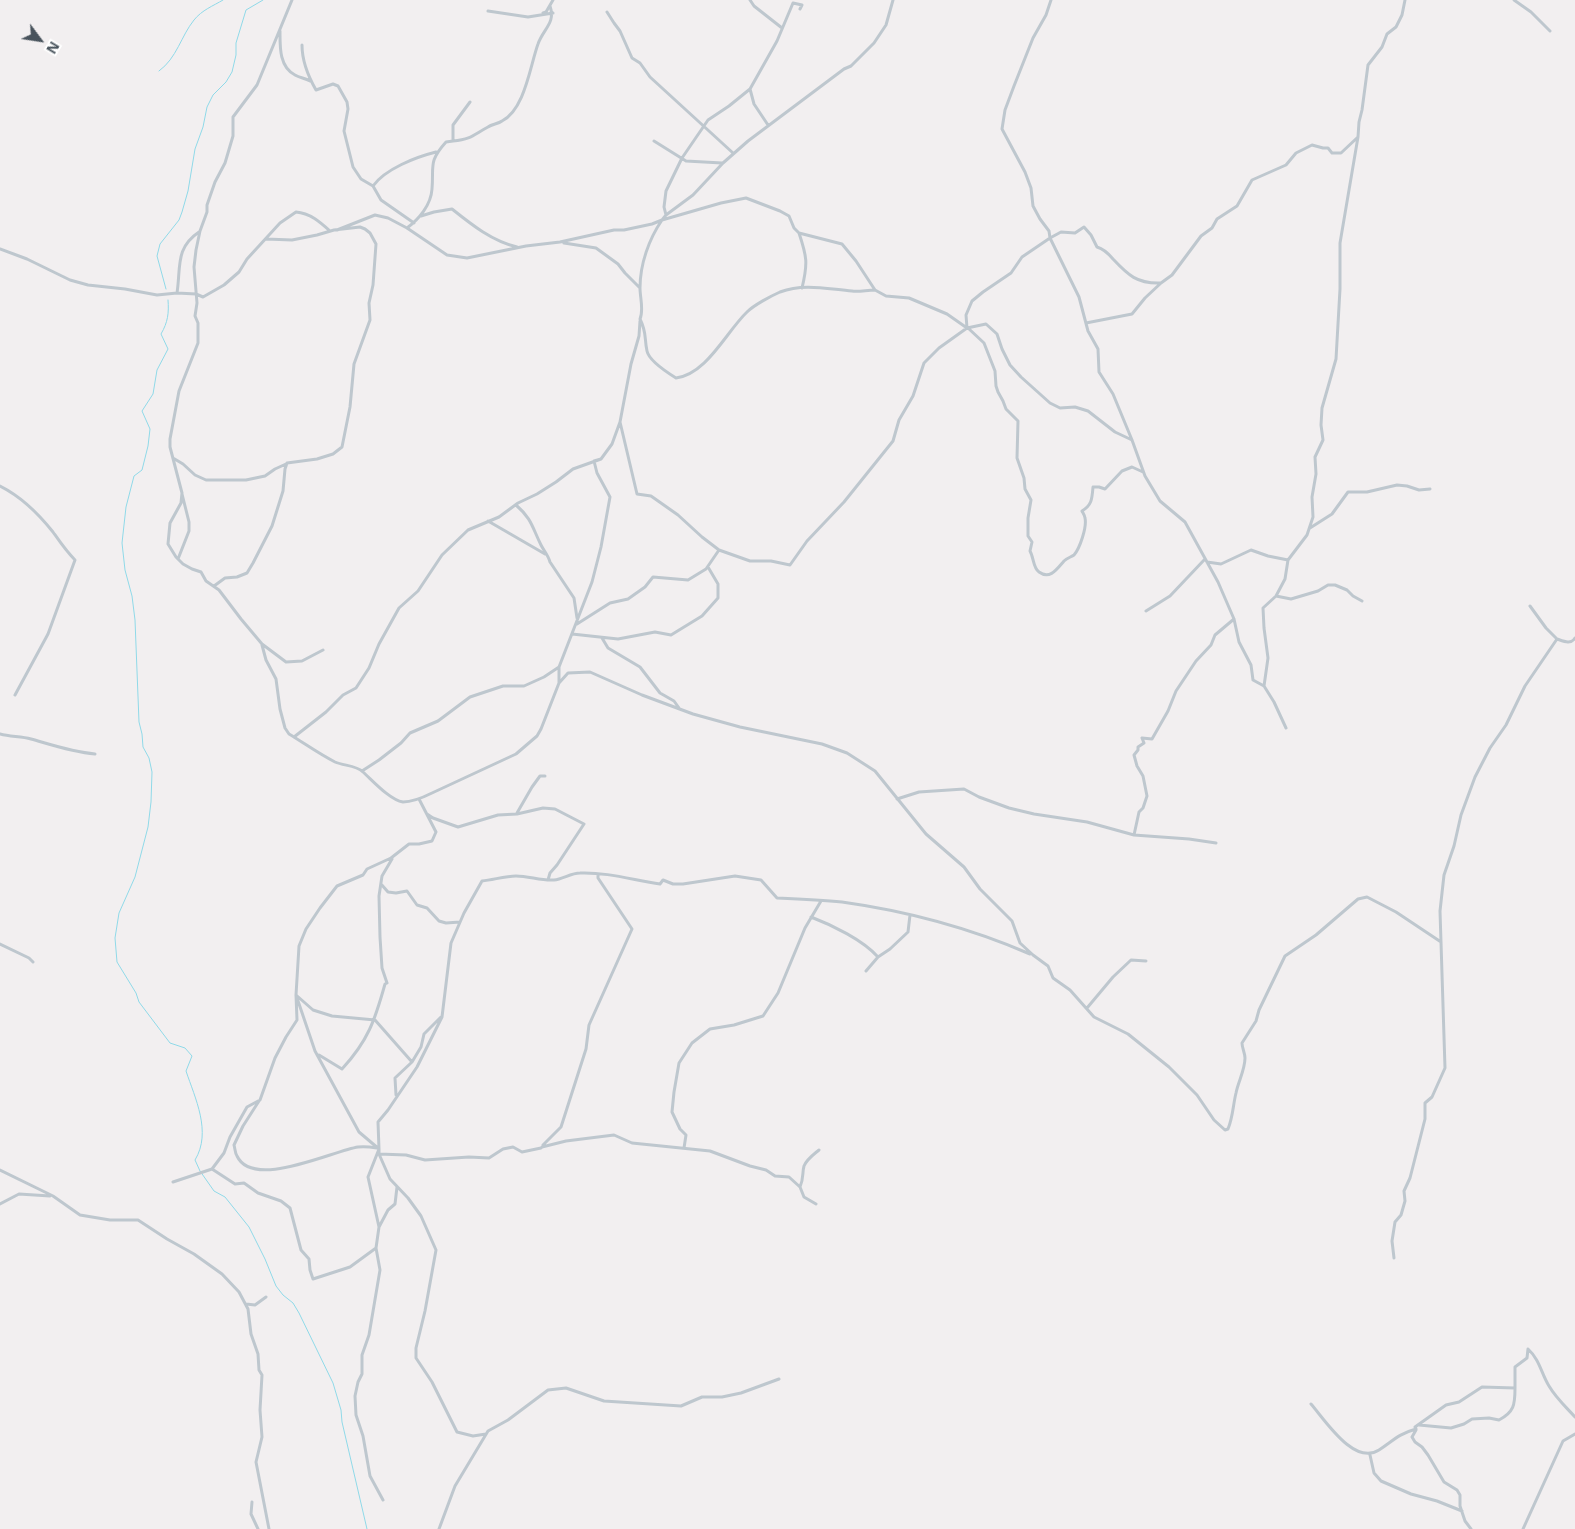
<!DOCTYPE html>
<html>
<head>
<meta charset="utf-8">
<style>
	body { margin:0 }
	#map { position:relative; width:1575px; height:1529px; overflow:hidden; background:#f2eff0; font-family:"Open Sans",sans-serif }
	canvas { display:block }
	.north { position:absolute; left:15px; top:15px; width:50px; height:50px; -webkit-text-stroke:4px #fff; paint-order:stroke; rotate:121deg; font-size:14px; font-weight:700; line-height:20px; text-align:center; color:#48535c }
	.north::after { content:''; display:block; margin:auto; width:18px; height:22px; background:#48535c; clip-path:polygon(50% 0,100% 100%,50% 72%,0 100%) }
</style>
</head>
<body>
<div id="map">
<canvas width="1575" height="1529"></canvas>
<div class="north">N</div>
</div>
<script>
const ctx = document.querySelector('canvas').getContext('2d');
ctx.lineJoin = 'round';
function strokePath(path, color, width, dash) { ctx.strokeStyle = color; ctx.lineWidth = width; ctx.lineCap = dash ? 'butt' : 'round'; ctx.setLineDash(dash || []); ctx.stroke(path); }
const stream = new Path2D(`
	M159 71C177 58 181 36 194 20 202 10 213 6 223 0
	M166 289 157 256 160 244 179 220 182 212 188 191 195 149 203 127 207 107 213 95 226 82 232 72 236 55V43L246 10 263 0
	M168 300C169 313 168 322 161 334L168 349 157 370 153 394 142 411 150 429 148 446 142 470 134 476 126 507 122 543 125 570 132 596 135 620 139 722 142 734 143 747 149 758 152 772 151 802 148 827 135 877 119 913 115 938 117 962 136 993 139 1002 170 1043 185 1048 192 1056 186 1071C195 1098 212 1132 195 1160L200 1171 214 1191 225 1197 249 1227 265 1259 276 1286 283 1295 293 1303 299 1313 333 1383 341 1410 342 1422 367 1529`);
const minor = new Path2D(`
	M292 0 257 85 233 117V136L225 163 215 182 207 205V212L200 231 196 250 194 267 197 303 195 316 198 323V343L179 391 170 439V447L182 493 181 503 170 523 168 544 176 557 183 564 192 569 201 572 206 581 219 590 241 619 262 644 286 662 302 661 323 650
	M750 0 754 6 782 28
	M1051 0 1046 15 1033 38 1014 86 1005 110 1002 129 1025 172 1031 188 1033 206 1040 219 1049 231 1050 238 1079 297 1088 331 1098 349 1099 372 1113 394 1132 440 1145 476 1160 501 1185 522 1218 582 1234 619 1239 642 1251 665 1253 680 1264 686 1274 702 1286 728
	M1514 0 1531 12 1550 31
	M488 11 528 17 553 13
	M607 12 614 23 620 31 632 58 640 63 650 77 733 153
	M543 13 546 12 553 0
	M280 31C280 46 279 67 295 75 300 78 305 78 310 81
	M302 45C302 61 308 76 316 90L333 84 338 86 347 102 348 109 344 131 353 167 361 179 373 186 381 200 414 223
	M750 89 754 104 768 125
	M1358 137 1359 122 1362 110 1368 65 1382 47 1387 34 1396 27 1402 15 1405 0
	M453 141C472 139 473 135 488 127 492 124 498 124 502 121 525 109 530 66 538 44 543 29 556 23 550 6
	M654 141 686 161 722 163
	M373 186C385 169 416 157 436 152
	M666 215 664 207 666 191 682 158 708 120 729 106 750 89 777 41 793 3 802 5 800 9
	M421 216 434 212 452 209C472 225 492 241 517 247
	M407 228C419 219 431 205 432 189 434 166 428 162 446 142L453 141V125L470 102
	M337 230 375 215 388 218 407 228 447 255 467 258 526 246 560 242 614 230H624L652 224 662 220 666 215 693 195 723 163 748 141 844 69 851 66 874 43 886 25 893 0
	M799 233C807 257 808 263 802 288
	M564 243 596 248 618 264 625 273 639 287
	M0 249 27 259 70 280 88 285 125 289 157 295 177 293 196 294 203 297 224 285 239 272 247 259 280 223 296 212C310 213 320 222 330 231
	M1161 283 1172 275 1201 236 1212 228 1217 219 1237 206 1252 180 1286 165 1296 153 1312 145 1323 148H1328L1332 153H1341L1358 137 1340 243V289L1336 359 1322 408 1321 425 1323 440 1315 457 1316 474 1312 497 1313 517 1307 535 1288 560 1285 579 1276 596 1263 608 1264 628 1268 658 1264 686
	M875 290C867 290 859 292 852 291 827 289 804 283 780 292 771 296 754 305 747 312 726 332 707 374 676 378 668 373 649 361 647 351 644 337 647 333 640 319 644 310 640 298 640 288 640 264 649 239 662 220L721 203 746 198 780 211 789 216 794 228 799 233 842 244 856 261 875 290 886 296 909 298 947 314 967 328 966 315 972 301 983 292 1011 273 1022 257 1050 238 1061 232 1075 233 1084 227 1091 235 1097 247C1104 249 1108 253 1113 259 1128 275 1137 284 1161 283L1145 298 1132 314 1086 323
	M177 293C181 267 175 248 199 232
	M968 328 984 343 995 371 996 386 998 392 1003 401 1006 409 1018 421 1017 458 1024 478 1025 489 1031 500 1028 518V536L1032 542 1030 551C1034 558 1033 568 1039 572 1050 580 1057 569 1064 561 1067 558 1071 557 1074 555 1080 548 1087 527 1085 518 1085 516 1083 513 1082 511 1092 505 1092 499 1093 487H1099L1105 489 1122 471 1132 467 1143 472
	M620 422 637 494 651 496 678 515 702 537 719 550 750 561H771L790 565 807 541 844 502 893 441 899 420 913 396 924 363 939 348 967 328 986 324 997 334 1002 349 1010 365 1021 377 1050 403 1060 408 1075 407 1088 411 1115 432 1132 440
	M173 458 183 464 195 475 206 480H246L265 476 275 469 286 464
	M601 459 594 461 597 473 610 497 601 547 592 582 559 667V683L568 673 590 672 642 695 693 714 740 727 822 744 847 753 875 771 926 834 964 867 980 889 1012 921 1020 943 1033 955 1048 966 1053 978 1070 990 1094 1017 1128 1034 1169 1067 1197 1095 1214 1120 1225 1130 1228 1129C1233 1117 1233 1105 1236 1093 1238 1082 1245 1070 1245 1058 1245 1053 1242 1048 1242 1043L1256 1021 1259 1010 1285 956 1316 935 1358 899 1367 897 1396 912 1441 942
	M0 486C22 497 38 513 53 532 60 542 66 551 75 560L48 634 15 695
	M516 505C532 519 532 527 541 545 544 551 548 555 550 562L574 598 577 618
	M488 521 545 554
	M1310 528 1332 514 1348 492H1367L1397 485 1407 486 1419 490 1430 489
	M178 559 189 531V522L182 494
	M1207 562 1221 564 1251 550 1268 556 1288 560
	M214 586 225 578 237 577 247 573 253 563 272 526 283 491 285 469 287 463 317 459 333 454 342 447 350 407 354 364 370 320 369 303 373 285 376 244 370 233 365 229 360 227 334 230 317 235 292 240 266 239
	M1276 596 1291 599 1318 591 1328 585H1335L1347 590 1353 596 1362 601
	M1146 611 1170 596 1205 559
	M577 624 610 603 628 599 645 587 653 577 688 580 706 569 719 550
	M572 634 618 639 655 632 671 635 702 616 718 598V584L708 567
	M602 638 608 648 640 667 660 693 674 701 679 708
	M1557 639C1563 641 1571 645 1575 638
	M262 645 266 660 276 679 280 709 285 728 289 734C304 743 319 754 335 762 344 766 356 765 363 772 373 781 390 800 403 802 413 802 424 797 432 793L516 754 537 736 541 729 559 683
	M0 734C10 737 21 736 31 739 52 745 72 752 95 754
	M294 737 326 712 343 695 356 688 369 668 379 644 399 608 418 591 442 555 468 530 499 517 518 503 537 494 556 482 573 469 601 459 612 444 620 422 631 364 639 336 640 321
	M362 771 379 760 401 743 410 733 438 721 470 697 503 686H524L544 677 559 667
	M897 799 919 792 964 789 979 797 1009 808 1034 814 1087 822 1134 835 1189 839 1216 843
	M517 813 532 787 540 776H545
	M427 814 433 818 458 827 498 815 517 814 543 808 555 809 584 824 557 865 550 873 548 880
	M1134 835 1139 812 1143 808 1147 796 1143 776 1137 766 1134 755 1138 750V747L1144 743 1142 738 1152 739 1168 711 1176 691 1196 661 1211 645 1215 635 1234 619
	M381 884 388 892 396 893 407 891 417 905 427 908 439 921 446 923 460 922
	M811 917C832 925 863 940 878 957L866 971
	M0 944 29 958 33 962
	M878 957 890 949 908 932 910 915
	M296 995 315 1051 359 1132 379 1149V1154L390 1179 408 1198 421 1216 436 1250 425 1311 416 1348V1358L432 1382 457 1432 473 1436 486 1434
	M296 995 313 1010 332 1016 375 1020 412 1062 395 1078 396 1095
	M1087 1008 1113 977 1131 960 1146 961
	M319 1055 342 1069C368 1041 375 1020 385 984L387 983 382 968 380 937 379 896 382 876 392 859
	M412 1062 421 1047 424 1034 441 1017
	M259 1101 243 1126 234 1145C235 1148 235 1153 237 1156 253 1190 332 1151 358 1147 365 1146 371 1147 377 1148
	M543 1145 561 1127 586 1049 589 1025 632 929 598 878V874
	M684 1148 686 1135 680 1129 672 1112 674 1092 679 1063 692 1043 710 1029 734 1025 763 1016 778 993 805 928 821 901
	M379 1154 406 1155 425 1160 469 1157 489 1158 503 1149 513 1147 522 1152 541 1148 542 1147 566 1141 614 1135 632 1143 710 1151 750 1166 766 1170 775 1176 789 1177 800 1187 804 1197 816 1204
	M212 1169 235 1184 244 1183 258 1193 281 1201 290 1208 301 1250 309 1259 310 1270 313 1279 350 1267 376 1248
	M0 1170 53 1196 80 1215 110 1220H138L167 1239 194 1254 222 1274 239 1292 248 1309 251 1334 258 1354 259 1370 262 1375 260 1410 262 1437 256 1462 269 1529
	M173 1182 212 1169 224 1153 230 1137 247 1107 260 1100 275 1058 286 1037 297 1020 296 995 299 946 306 929 320 908 337 886 363 875 367 869 391 858 409 844H419L432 841 436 832 419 799
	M800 1187C804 1178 802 1173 804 1166 807 1159 813 1155 819 1150
	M0 1204 19 1194 50 1196
	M379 1227 368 1177 379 1149 378 1122 388 1110 417 1067 442 1017 451 943 464 913 482 881C493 880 505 876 516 876 529 876 541 881 554 880 563 879 571 873 580 873 607 872 633 880 660 884L663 880 673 884H683L735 876 761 880 777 898C799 899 821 900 842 902 907 911 970 928 1030 954
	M1394 1258 1392 1241 1395 1222 1401 1215 1405 1201 1404 1191 1410 1178 1425 1119V1103L1432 1097 1445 1068 1440 911 1444 875 1454 846 1461 815 1475 777 1490 748 1506 725 1525 686 1557 639 1546 628 1530 606
	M246 1304 255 1305 266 1297
	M1311 1404C1325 1420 1354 1466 1379 1450 1393 1441 1398 1434 1416 1429L1415 1427 1446 1405 1459 1402 1482 1387 1515 1388V1367L1527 1358 1528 1349C1540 1360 1541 1373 1549 1386 1556 1398 1566 1407 1575 1417
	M1419 1425 1451 1428 1464 1424 1472 1419 1489 1418 1499 1420C1514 1412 1515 1405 1515 1388
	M1416 1430 1412 1437 1415 1442 1422 1447 1428 1455 1444 1482 1457 1490 1460 1495V1506L1465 1521 1471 1529
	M1370 1455 1374 1473 1381 1481 1411 1494 1437 1501 1462 1511
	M383 1500 370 1476 363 1436 356 1415 355 1396 358 1382 362 1374V1355L369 1335 380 1270 376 1248 379 1227 388 1210 395 1204 397 1187
	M252 1502 251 1514 258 1529
	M439 1529 455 1486 488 1431 508 1420 548 1390 566 1388 604 1401 681 1406 702 1397H722L741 1393 779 1379
	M1523 1529 1563 1441 1575 1434`);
strokePath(stream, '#8fd9e8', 1);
strokePath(minor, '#bec7ce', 3);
</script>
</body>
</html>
